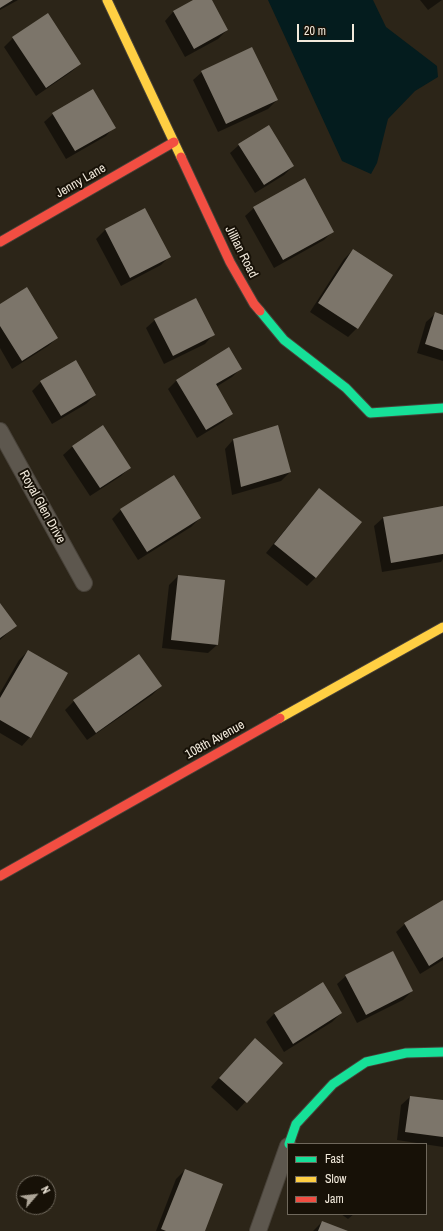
<!DOCTYPE html>
<html>
<head>
<meta charset="utf-8">
<style>
	body { margin:0 }
	#map { position:relative; width:443px; height:1231px; overflow:hidden; background:#2c2518; font-family:"Archivo Narrow",sans-serif }
	canvas { display:block }
	.legend { position:absolute; left:287px; top:1143px; width:140px; height:72px; box-sizing:border-box; background:#171107; border:1px solid #6f685c; margin:0; padding:5px 7px; list-style:none; font-size:12px; color:#f2eadc }
	.legend li { display:flex; align-items:center; gap:8px; height:20px }
	.legend b { width:20px; border:1px solid #6f685c }
	.north { position:absolute; left:16px; top:1175px; width:40px; height:40px; box-sizing:border-box; background:#171107; border:1px solid #6f685c; border-radius:50%; rotate:62deg; font-size:11px; font-weight:700; line-height:16px; text-align:center; color:#f2eadc }
	.north::after { content:''; display:block; margin:auto; width:14px; height:18px; background:#ada597; clip-path:polygon(50% 0,100% 100%,50% 72%,0 100%) }
	.scale { position:absolute; left:297px; top:24px; width:57px; height:18px; box-sizing:border-box; border:2px solid #f2eadc; border-top:0; padding-left:5px; font-size:12px; line-height:14px; white-space:nowrap; color:#f2eadc; -webkit-text-stroke:3px #171107; paint-order:stroke }
</style>
</head>
<body>
<div id="map">
<canvas width="443" height="1231"></canvas>
<ul class="legend">
<li><b style="height:5px;background:#16e098"></b>Fast</li>
<li><b style="height:5px;background:#ffcf43"></b>Slow</li>
<li><b style="height:5px;background:#f24e42"></b>Jam</li>
</ul>
<div class="north">N</div>
<div class="scale">20 m</div>
</div>
<script>
const ctx = document.querySelector('canvas').getContext('2d');
ctx.lineJoin = 'round';
function fill(path, color) { ctx.fillStyle = color; ctx.fill(path, 'evenodd'); }
function strokePath(path, color, width, dash) { ctx.strokeStyle = color; ctx.lineWidth = width; ctx.lineCap = dash ? 'butt' : 'round'; ctx.setLineDash(dash || []); ctx.stroke(path); }
function drawText(font, color, halo, rows, align = 'center') {
  ctx.font = font + ' "Archivo Narrow",sans-serif'; ctx.lineWidth = 4; ctx.setLineDash([]); ctx.textBaseline = 'middle'; ctx.strokeStyle = halo; ctx.fillStyle = color; for (const [text, x, y, turn = 0] of rows) {
    ctx.save(); ctx.translate(x, y); ctx.rotate((+turn || 0) * Math.PI / 180); ctx.textAlign = isNaN(turn) ? turn : align; if (halo) ctx.strokeText(text, 0, 0); ctx.fillText(text, 0, 0); ctx.restore();
  }
}
const water = new Path2D(`
	M268 0H373L386 27 437 66 438 77 415 91 388 119 377 163 371 174 342 161Z`);
const shadow = new Path2D(`
	M0 0H18L0 10Z
	M195 0H211L227 30 218 39 185 57 165 21 173 12Z
	M420 0H442L428 10Z
	M13 38 80 64 71 72 36 96 4 47Z
	M202 72 277 100 268 109 218 132 193 80Z
	M53 114 114 127 106 136 66 159 44 122Z
	M239 145 293 166 284 175 255 193 230 153Z
	M254 208 333 231 324 240 274 268 245 216Z
	M145 209 169 257 161 265 121 286 96 239 105 230Z
	M353 250 357 328 348 337 310 312 344 259Z
	M0 305 57 338 48 346 12 369 0 348Z
	M435 314 443 316V361L417 353 426 322Z
	M155 320 213 335 205 344 164 364 146 328Z
	M75 362 95 395 86 404 52 424 32 391 41 382Z
	M241 368 232 377 216 387 232 413 223 422 197 438 168 389 177 380Z
	M103 426 130 467 121 476 90 496 63 455 72 447Z
	M233 440 290 472 281 481 232 495 225 449Z
	M320 489 360 522 315 578 307 586 266 553 311 498Z
	M442 508 443 515V559L441 562 382 572 374 526 383 518Z
	M121 510 200 518 191 527 138 560 112 519Z
	M178 576 217 645 208 653 162 648 169 585Z
	M0 605 15 626 0 640Z
	M28 651 30 737 22 746 0 733V693L19 660Z
	M161 686 152 695 87 740 65 710 74 701Z
	M443 901V960L420 974 396 932 405 924Z
	M346 976 412 991 403 1000 357 1023 337 984Z
	M275 1013H341L332 1022 284 1052 266 1022Z
	M246 1048 281 1063 237 1111 211 1087Z
	M410 1097 443 1101V1147L397 1140 401 1105Z
	M185 1170 204 1231H156L176 1179Z
	M341 1214H354L348 1219Z
	M322 1222 346 1231H313Z`);
const building = new Path2D(`
	M0 0H13L0 8Z
	M193 0H212L228 30 194 49 173 11Z
	M48 13 81 64 46 88 12 37Z
	M252 47 278 100 226 124 201 71Z
	M93 89 116 128 75 151 52 113Z
	M269 125 294 166 264 185 238 144Z
	M305 178 334 232 283 260 253 207Z
	M145 208 171 257 130 278 105 229Z
	M353 249 393 275 358 329 318 303Z
	M27 287 58 338 22 361 0 326V304Z
	M196 298 215 335 173 356 154 319Z
	M435 312 443 315V350L425 344Z
	M229 347 242 369 216 384 233 414 206 430 176 380Z
	M76 360 96 395 61 416 40 381Z
	M103 425 131 468 100 488 72 446Z
	M278 425 291 472 241 487 233 439Z
	M174 475 201 518 147 552 120 509Z
	M319 488 362 522 316 578 274 544Z
	M443 506V554L391 563 383 517Z
	M178 575 225 580 218 645 171 640Z
	M0 603 17 626 0 638Z
	M28 650 68 673 31 738 0 720V698Z
	M139 654 162 686 96 733 73 700Z
	M443 900V957L429 966 404 923Z
	M393 951 413 991 366 1015 345 975Z
	M323 982 342 1013 293 1044 274 1013Z
	M255 1038 283 1063 247 1103 219 1078Z
	M410 1096 443 1100V1137L405 1132Z
	M185 1169 223 1184 205 1231H166L161 1229Z
	M322 1221 348 1231H318Z`);
const street = new Path2D(`
	M0 431 84 583
	M258 1231 288 1146`);
const fast = new Path2D(`
	M260 311 284 340 346 388 370 413 443 408
	M289 1144 296 1124 333 1084 366 1062 406 1053 443 1052`);
const slow = new Path2D(`
	M107 0 181 157
	M280 718 443 627`);
const jam = new Path2D(`
	M181 157 230 262 254 304 260 311
	M0 242 174 142
	M0 876 280 718`);
const streetNames = [
	["Jenny Lane",81,181,-30],
	["Jillian Road",241,252,63],
	["Royal Glen Drive",42,507,61],
	["108th Avenue",215,740,-29]
];
fill(water, '#041c1e');
fill(shadow, '#0007');
fill(building, '#7c756a');
strokePath(street, '#484239', 18);
strokePath(fast, '#484239', 11);
strokePath(slow, '#484239', 11);
strokePath(jam, '#484239', 11);
strokePath(street, '#5d574e', 16);
strokePath(fast, '#16e098', 9);
strokePath(slow, '#ffcf43', 9);
strokePath(jam, '#f24e42', 9);
drawText('13px', '#f2eadc', '#171107', streetNames);
</script>
</body>
</html>
